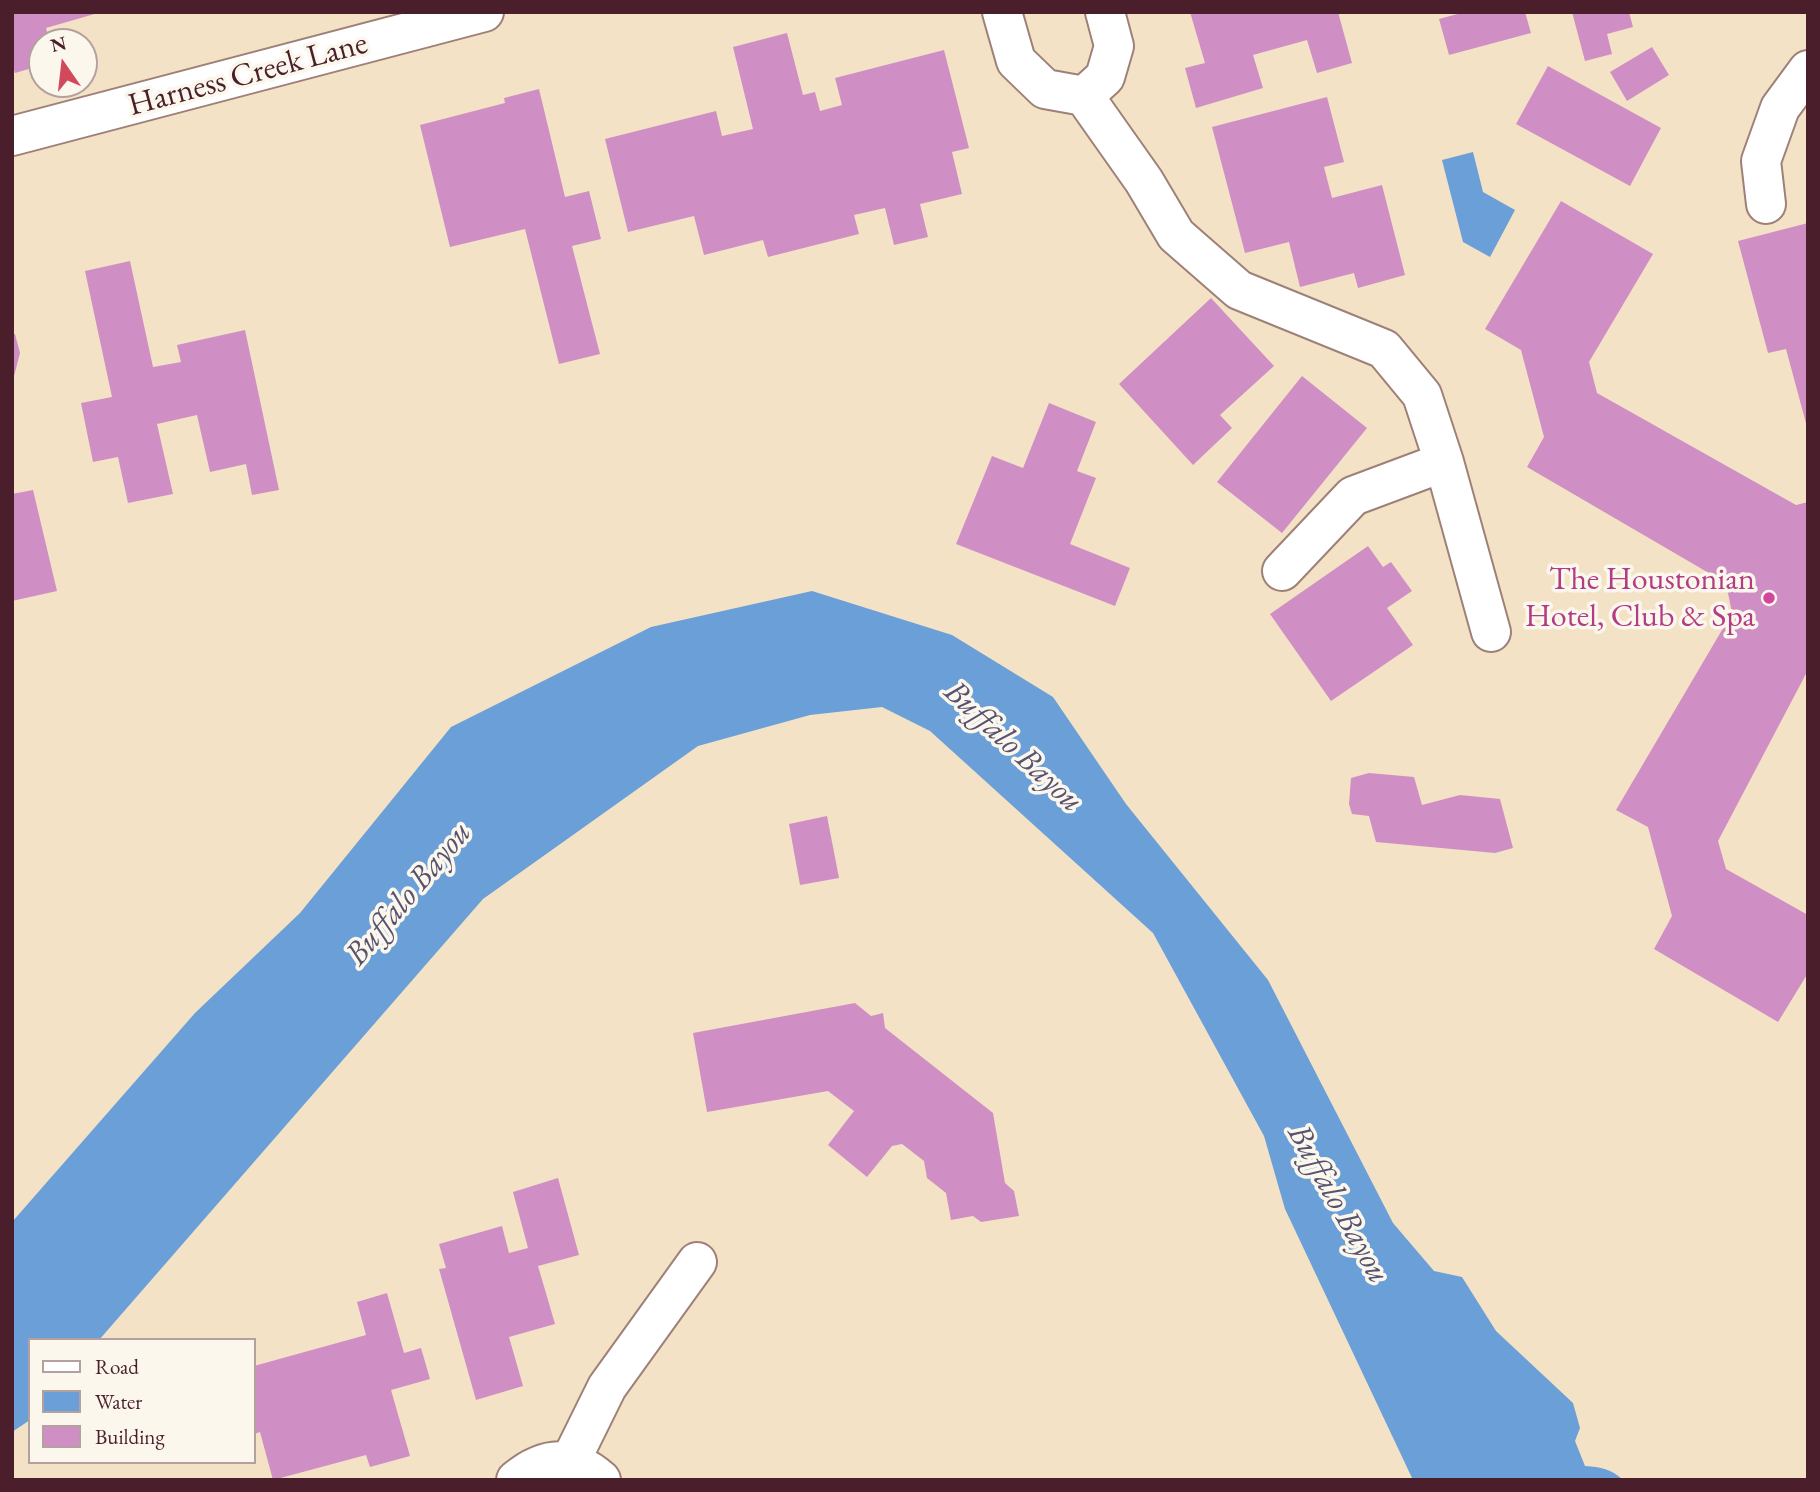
<!DOCTYPE html>
<html>
<head>
<meta charset="utf-8">
<style>
	body { margin:0 }
	#map { position:relative; width:1820px; height:1492px; overflow:hidden; background:#f3e2c6; font-family:"EB Garamond",serif }
	canvas { display:block }
	.frame { position:absolute; inset:0; border:14px solid #4a1f2b; pointer-events:none }
	.legend { position:absolute; left:28px; top:1338px; width:228px; height:126px; box-sizing:border-box; background:#fbf7ec; border:2px solid #b4a19f; margin:0; padding:9px 12px; list-style:none; font-size:21px; color:#4a1f2b }
	.legend li { display:flex; align-items:center; gap:14px; height:35px }
	.legend b { width:35px; border:2px solid #b4a19f }
	.north { position:absolute; left:28px; top:28px; width:70px; height:70px; box-sizing:border-box; background:#fbf7ec; border:2px solid #b4a19f; border-radius:50%; rotate:346deg; font-size:19px; font-weight:700; line-height:28px; text-align:center; color:#4a1f2b }
	.north::after { content:''; display:block; margin:auto; width:24px; height:32px; background:#d1495b; clip-path:polygon(50% 0,100% 100%,50% 72%,0 100%) }
</style>
</head>
<body>
<div id="map">
<canvas width="1820" height="1492"></canvas>
<div class="frame"></div>
<ul class="legend">
<li><b style="height:9px;background:#fff"></b>Road</li>
<li><b style="height:19px;background:#6b9fd7"></b>Water</li>
<li><b style="height:19px;background:#cf8fc5"></b>Building</li>
</ul>
<div class="north">N</div>
</div>
<script>
const ctx = document.querySelector('canvas').getContext('2d');
ctx.lineJoin = 'round';
function fill(path, color) { ctx.fillStyle = color; ctx.fill(path, 'evenodd'); }
function strokePath(path, color, width, dash) { ctx.strokeStyle = color; ctx.lineWidth = width; ctx.lineCap = dash ? 'butt' : 'round'; ctx.setLineDash(dash || []); ctx.stroke(path); }
function drawText(font, color, halo, rows, align = 'center') {
  ctx.font = font + ' "EB Garamond",serif'; ctx.lineWidth = 7; ctx.setLineDash([]); ctx.textBaseline = 'middle'; ctx.strokeStyle = halo; ctx.fillStyle = color; for (const [text, x, y, turn = 0] of rows) {
    ctx.save(); ctx.translate(x, y); ctx.rotate((+turn || 0) * Math.PI / 180); ctx.textAlign = isNaN(turn) ? turn : align; if (halo) ctx.strokeText(text, 0, 0); ctx.fillText(text, 0, 0); ctx.restore();
  }
}
const water = new Path2D(`
	M1473 152 1483 192 1515 210 1490 257 1463 242 1442 160Z
	M812 591 952 635 1053 697 1126 804 1268 980 1393 1223 1434 1271 1462 1277 1496 1331 1573 1403 1580 1428 1575 1441 1585 1466C1601 1467 1611 1469 1623 1480H1413L1285 1209 1264 1136 1153 933 930 731 882 707 810 715 698 746 483 899 99 1340H30V1420L12 1432V1222L195 1013 300 913 451 727 651 627Z`);
const building = new Path2D(`
	M12 12H98V13L46 28 50 42H42V65L15 73 12 63Z
	M1190 12H1338L1352 63 1317 73 1307 40 1253 55 1263 88 1196 108 1185 68 1205 63Z
	M1465 12H1525L1531 33 1449 55 1439 19Z
	M1572 12H1629L1633 27 1607 34 1612 54 1585 61Z
	M787 33 803 95 815 92 820 111 842 105 835 78 944 50 969 148 952 152 962 194 920 204 928 237 894 245 885 208 854 215 859 234 768 257 763 240 704 255 694 216 628 232 605 139 716 111 722 136 753 129 733 47Z
	M1652 47 1669 75 1627 101 1610 72Z
	M1548 66 1661 128 1630 186 1516 124Z
	M539 89 565 197 589 191 601 239 572 246 600 354 559 364 525 229 450 247 420 125 505 103 504 98Z
	M1327 97 1344 162 1324 167 1332 198 1382 185 1405 275 1358 288 1354 273 1300 287 1289 242 1245 253 1212 127Z
	M1561 201 1653 254 1589 362 1597 393 1796 505 1808 502V670L1718 841 1726 869 1808 915V973L1778 1022 1654 949 1672 916 1648 827 1616 810 1732 613 1726 583 1527 467 1544 437 1521 350 1485 329Z
	M1808 223V427H1807L1786 349 1768 353 1738 241Z
	M130 261 153 367 181 362 177 345 245 330 279 490 252 495 246 464 210 472 197 415 157 424 173 494 128 503 118 457 93 462 81 403 112 397 85 271Z
	M1211 298 1274 366 1220 415 1232 428 1193 465 1119 384Z
	M12 334H15L20 353 13 380Z
	M1302 376 1367 428 1282 533 1217 482Z
	M1049 403 1096 422 1077 471 1096 478 1070 544 1130 568 1115 606 956 544 992 456 1023 468Z
	M33 490 57 591 12 601V494Z
	M1368 546 1383 567 1391 562 1412 591 1387 608 1413 645 1331 701 1270 614Z
	M1369 773 1414 777 1422 805 1460 795 1500 799 1513 848 1495 853 1376 842 1369 816 1352 814 1349 804 1351 778Z
	M827 816 839 878 800 885 789 824Z
	M855 1003 871 1016 883 1013 885 1028 993 1113 1005 1183 1014 1191 1019 1216 981 1222 973 1216 951 1220 946 1193 927 1178 924 1161 902 1144 892 1146 867 1177 828 1145 854 1111 828 1091 707 1112 693 1033Z
	M558 1178 579 1255 538 1266 555 1324 509 1337 523 1386 476 1400 439 1269 446 1268 439 1244 502 1226 509 1253 528 1248 513 1192Z
	M387 1293 404 1353 421 1348 430 1379 391 1390 410 1456 370 1467 366 1455 273 1480 260 1432 254 1434V1366L366 1335 357 1302Z`);
const minor = new Path2D(`
	M1002 12 1016 61 1045 89 1084 96 1105 77 1114 46 1105 12
	M1084 96 1144 181 1176 235 1239 290 1384 349 1422 395 1444 462 1491 632
	M12 136 484 12
	M1766 204 1761 161 1780 108 1808 70
	M1282 571 1353 496 1444 462
	M570 1462 607 1387 697 1262
	M516 1480C545 1456 572 1454 601 1480`);
const markers = [
	[1769,598,7,"#d1479c"]
];
const streetNames = [
	["Harness Creek Lane",248,75,-15]
];
const hotelNames = [
	["The Houstonian",1755,580],
	["Hotel, Club & Spa",1755,617]
];
const waterNames = [
	["Buffalo Bayou",1013,747,43],
	["Buffalo Bayou",409,894,-50],
	["Buffalo Bayou",1338,1204,61]
];
fill(water, '#6b9fd7');
fill(building, '#cf8fc5');
strokePath(minor, '#9e8078', 42);
strokePath(minor, '#fff', 38);
for (const [x, y, r, color] of markers) { const dot = new Path2D(); dot.arc(x, y, r, 0, 2 * Math.PI); ctx.fillStyle = color; ctx.fill(dot); strokePath(dot, '#fbf7ec', 2.5); }
drawText('32px', '#4a1f2b', '#fbf7ec', streetNames);
drawText('32px', '#b23c85', '#fbf7ec', hotelNames, 'right');
drawText('italic 33px', '#575270', '#fbf7ec', waterNames);
</script>
</body>
</html>
